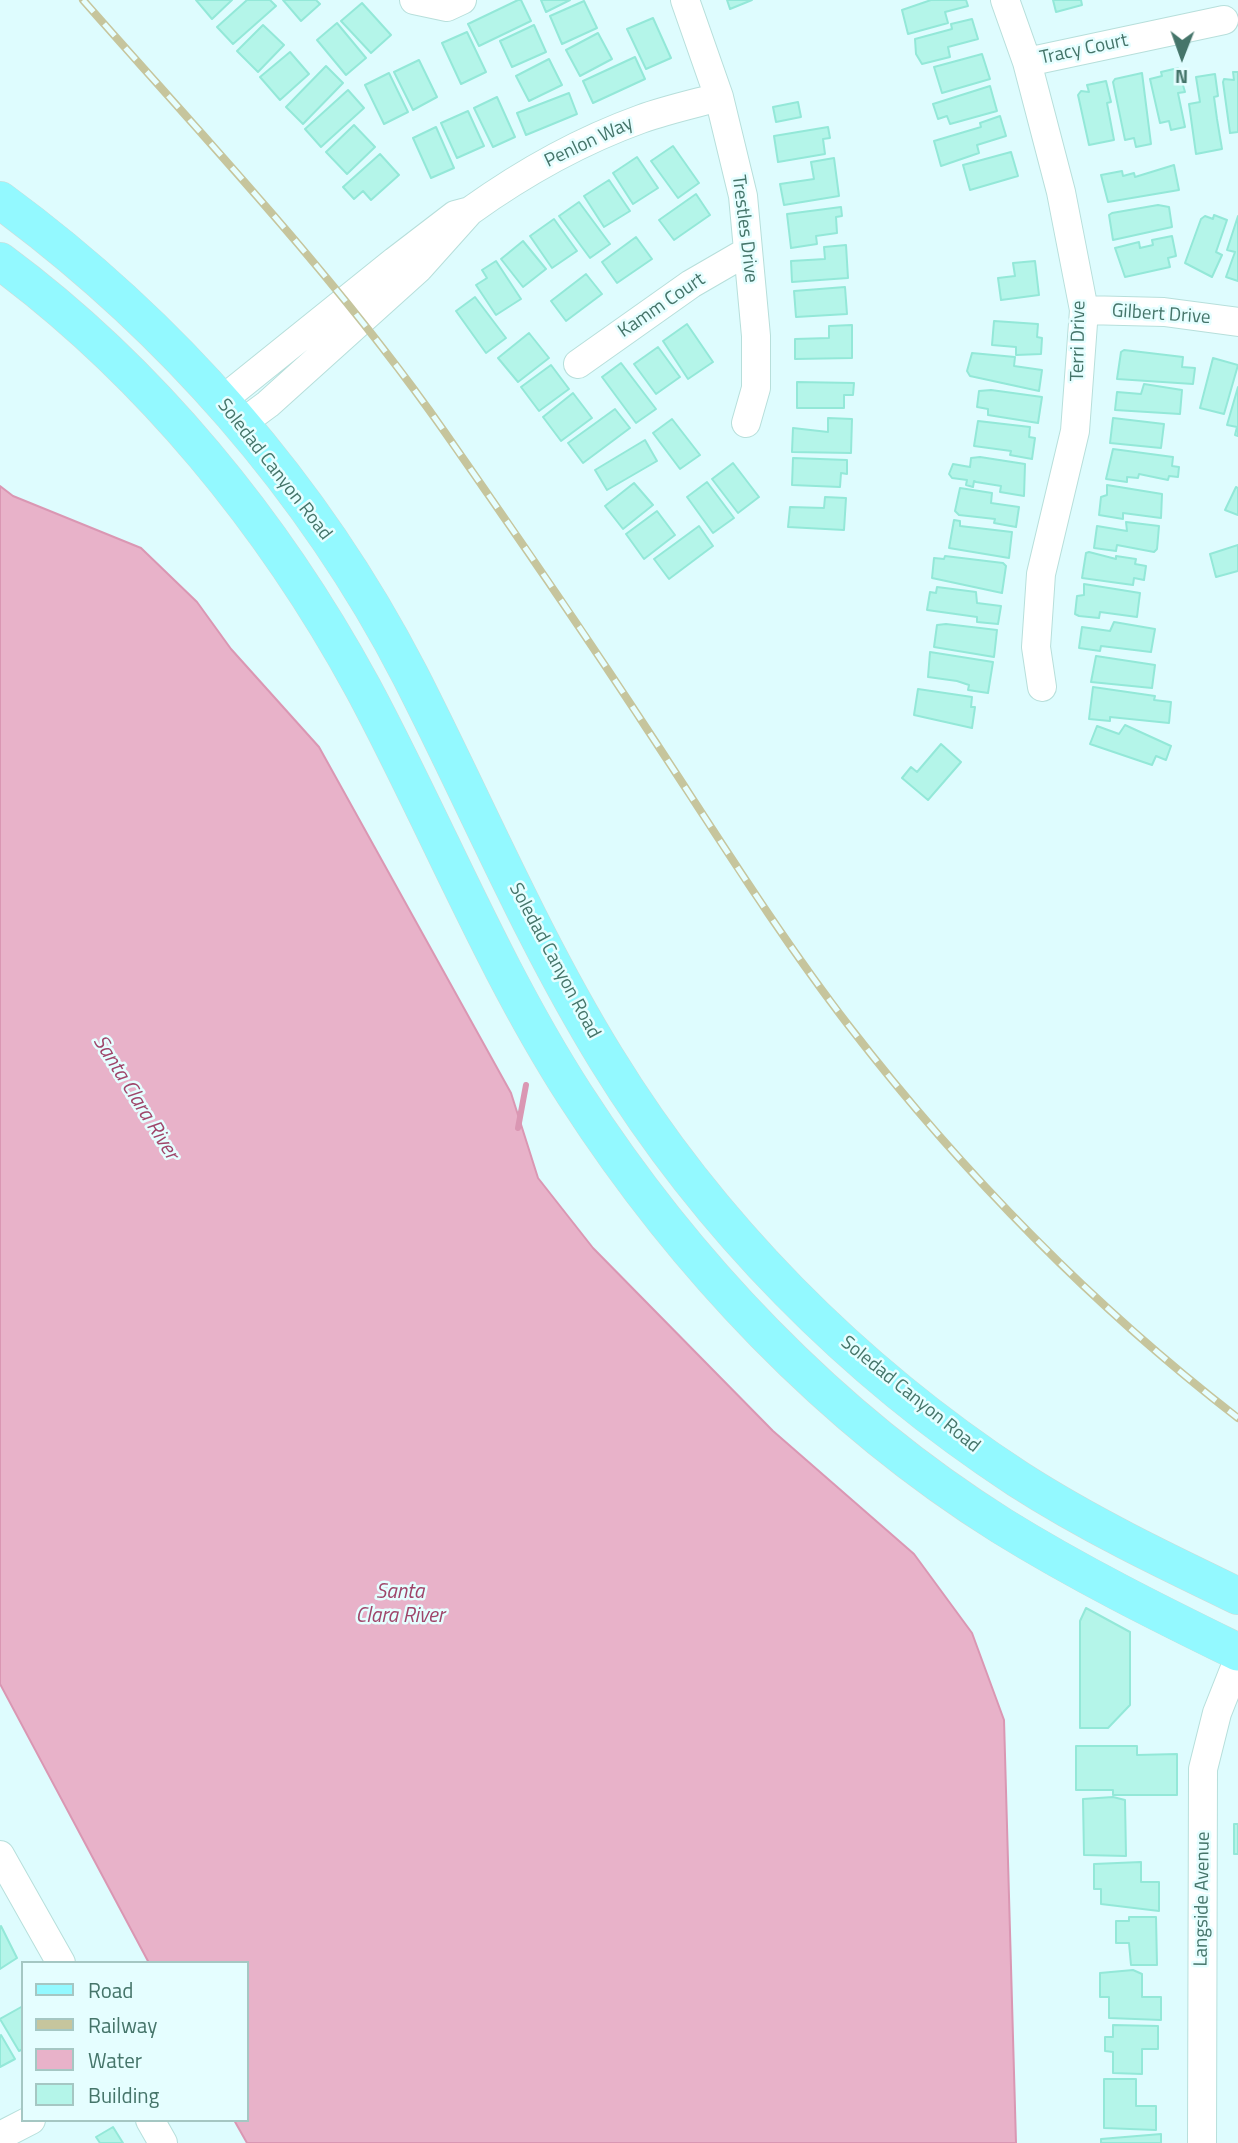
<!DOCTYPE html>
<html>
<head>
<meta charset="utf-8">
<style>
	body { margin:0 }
	#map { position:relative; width:1238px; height:2143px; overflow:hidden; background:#defcfe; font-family:"Titillium Web",sans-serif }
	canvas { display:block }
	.legend { position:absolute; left:21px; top:1961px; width:228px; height:161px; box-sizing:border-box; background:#e5feff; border:2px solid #a5c7c3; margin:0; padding:9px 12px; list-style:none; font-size:21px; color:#45756a }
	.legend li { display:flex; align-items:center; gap:14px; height:35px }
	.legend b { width:35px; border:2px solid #a5c7c3 }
	.north { position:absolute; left:1147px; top:21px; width:70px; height:70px; -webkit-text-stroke:5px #e5feff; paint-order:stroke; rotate:181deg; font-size:19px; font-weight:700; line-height:28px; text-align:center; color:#45756a }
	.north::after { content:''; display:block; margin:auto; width:24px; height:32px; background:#45756a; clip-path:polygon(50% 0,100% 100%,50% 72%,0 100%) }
</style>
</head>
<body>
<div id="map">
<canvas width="1238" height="2143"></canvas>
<ul class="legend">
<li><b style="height:9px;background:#93f9ff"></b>Road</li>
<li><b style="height:9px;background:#c6c59d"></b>Railway</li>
<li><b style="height:19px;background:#e8b2c9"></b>Water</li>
<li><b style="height:19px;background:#b4f5e9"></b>Building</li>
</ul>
<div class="north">N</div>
</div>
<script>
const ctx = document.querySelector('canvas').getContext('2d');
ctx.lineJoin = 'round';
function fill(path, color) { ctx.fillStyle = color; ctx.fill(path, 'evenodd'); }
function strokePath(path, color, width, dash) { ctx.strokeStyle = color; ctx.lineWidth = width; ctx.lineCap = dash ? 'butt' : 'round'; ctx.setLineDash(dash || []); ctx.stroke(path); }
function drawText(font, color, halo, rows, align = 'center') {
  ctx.font = font + ' "Titillium Web",sans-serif'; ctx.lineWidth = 5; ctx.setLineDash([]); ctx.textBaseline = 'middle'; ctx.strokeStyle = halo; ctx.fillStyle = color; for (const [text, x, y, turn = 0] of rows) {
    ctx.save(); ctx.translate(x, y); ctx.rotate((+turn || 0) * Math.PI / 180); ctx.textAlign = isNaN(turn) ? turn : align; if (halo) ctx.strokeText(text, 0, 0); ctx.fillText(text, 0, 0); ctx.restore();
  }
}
const water = new Path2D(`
	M0 486 13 496 141 548 197 602 231 649 319 747 511 1093 538 1178 593 1248 773 1431 914 1554 972 1633 1004 1720 1016 2143H247L234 2120H247V1963H149L0 1684Z`);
const stream = new Path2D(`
	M518 1128 526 1085`);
const building = new Path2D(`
	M196 0H232L212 19Z
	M247 0H270L276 6 233 44 217 27Z
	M283 0H316L320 4 301 21Z
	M518 0H521L531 21 479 46 468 24Z
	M541 0H570L546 12Z
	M727 0H752L730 9Z
	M931 0H966L968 6 945 12 948 23 908 34 902 10Z
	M1053 0H1081L1082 5 1056 12Z
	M584 1 597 28 562 44 550 16Z
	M362 3 391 35 371 53 341 21Z
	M653 18 671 58 646 69 627 29Z
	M972 19 978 39 948 47 950 57 922 64 916 54 915 39 952 29 951 24Z
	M337 23 366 58 346 75 317 40Z
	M263 25 284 45 258 72 237 51Z
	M534 25 546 52 512 67 500 41Z
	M467 32 486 72 461 84 442 43Z
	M598 33 612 59 580 76 566 50Z
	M290 52 309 74 280 100 260 77Z
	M982 54 990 79 942 93 934 67Z
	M635 57 645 79 593 103 583 81Z
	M549 59 562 85 529 101 516 76Z
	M419 60 437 97 413 110 394 72Z
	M326 66 343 83 303 124 286 107Z
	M1178 68 1185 92 1178 93 1185 127 1171 130 1169 121 1160 123 1150 79 1162 76 1161 72Z
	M1233 72H1238V132L1230 133 1223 82 1224 79 1234 80Z
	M389 73 408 112 384 124 365 85Z
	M1142 73 1151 144 1136 147 1134 138 1125 140 1113 82 1115 79Z
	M1215 74 1218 96 1214 97 1217 119 1222 149 1196 154 1189 104 1200 102 1196 77Z
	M1106 81 1111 102 1107 103 1114 140 1089 145 1078 95 1081 91 1089 92 1087 85Z
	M990 86 997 111 950 124 947 116 938 119 933 104Z
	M348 90 364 108 321 147 305 129Z
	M569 93 577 114 526 135 517 113Z
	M497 97 515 137 493 147 474 108Z
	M798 102 801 117 776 122 773 107Z
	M468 111 484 146 457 158 441 123Z
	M1000 116 1006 136 977 145 979 153 941 166 934 141 981 127 980 123Z
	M354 125 375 147 347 174 326 152Z
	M436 127 454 168 431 178 413 138Z
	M828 127 830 138 823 139 825 154 778 162 774 136Z
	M673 146 699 183 678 198 651 161Z
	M1011 152 1018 176 970 190 963 165Z
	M380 154 399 175 371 200 363 191 354 199 343 187Z
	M637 157 658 188 633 204 613 173Z
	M834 158 839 196 784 205 780 184 814 179 811 162Z
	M1174 165 1179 190 1108 202 1101 175 1122 171 1123 176 1134 173 1135 177Z
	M609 180 630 211 604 227 584 196Z
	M696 194 710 215 674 240 659 220Z
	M579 202 610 244 590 258 559 216Z
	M1158 205 1169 207 1172 227 1113 240 1109 215 1112 213Z
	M841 207 842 216 836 217 837 233 816 236 817 244 791 248 787 214Z
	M1214 215 1227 220 1216 252 1222 255 1212 277 1185 263 1201 219 1205 216 1213 219Z
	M1238 216V281L1226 277 1235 252 1227 250Z
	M554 219 577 251 552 268 530 236Z
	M1172 236 1176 256 1168 258 1170 267 1125 277 1115 248 1139 242 1140 248 1153 245 1152 240Z
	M636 237 652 259 617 283 602 262Z
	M523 241 546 269 523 287 501 259Z
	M846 245 848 278 792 282 791 261 825 259 824 247Z
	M496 261 521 299 496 315 476 285 487 278 482 270Z
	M1035 261 1039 295 1001 300 998 278 1015 276 1013 263Z
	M586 274 602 294 566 321 551 301Z
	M845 287 847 314 796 317 794 291Z
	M475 297 506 338 486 353 456 311Z
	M994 321 1038 324 1037 337 1042 338 1041 354 1016 355V347L992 345Z
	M687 324 713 362 688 379 663 341Z
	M852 325V358L795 359V339L829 338V326Z
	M529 333 549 358 518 382 498 358Z
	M658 347 680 377 656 394 634 364Z
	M1124 350 1183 357 1182 367 1195 368 1193 384 1117 379 1121 352Z
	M972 353 1015 357 1014 366 1042 370 1039 391 970 376 967 371Z
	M1213 358 1238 365 1224 414 1200 408Z
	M621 363 656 409 636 423 602 377Z
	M551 365 569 389 539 411 521 387Z
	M797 382 854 383 853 395H844V408H797Z
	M1144 384 1182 390 1180 414 1115 410 1117 392 1141 394Z
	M1238 387V436L1235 435 1237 427 1227 425Z
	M991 390 1042 397 1038 423 988 415V409L977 407 979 391Z
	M573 393 592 418 561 441 543 417Z
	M615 409 630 428 583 463 568 443Z
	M828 418 852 419 851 453 792 452 793 428 828 432Z
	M1113 418 1164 424 1161 448 1110 443Z
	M672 419 700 455 680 469 653 433Z
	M978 421 1030 427 1029 437 1035 438 1032 459 1010 455 1011 451 974 446Z
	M645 440 657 461 607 490 595 470Z
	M1113 449 1173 457 1172 466 1179 467 1178 477 1169 476 1168 480 1139 474 1138 478 1127 477V482L1106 479Z
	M980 457 1025 464 1024 496 1000 492 1001 486 976 482 974 481 973 487 966 485 967 480 952 478 949 474 953 464 970 467 971 458Z
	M793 458 847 460V474L841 473 840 487 792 485Z
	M733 463 759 497 738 513 712 479Z
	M707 482 734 518 713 533 687 497Z
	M634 483 653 505 623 529 605 506Z
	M1107 485 1162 494 1161 518 1123 513V519L1099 515 1101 497 1107 495Z
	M1236 487 1238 488V515L1225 510Z
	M960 488 992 493 991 503 1019 507 1016 527 994 523 995 519 959 515 955 511Z
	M825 497 846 498 844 530 788 527 790 507 824 508Z
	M657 511 675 535 644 559 626 534Z
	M954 520 960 521V526L1012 532 1009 558 949 548Z
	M1126 522 1159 526 1157 549 1154 552 1117 545 1116 551 1094 548 1097 526 1127 531Z
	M699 526 713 546 669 579 654 559Z
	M1238 545V571L1216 577 1210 554Z
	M1089 552 1116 559V556L1136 559 1135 564 1146 566 1144 580 1134 578 1133 585 1082 578 1086 553Z
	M945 556 1003 563 1006 566 1002 593 932 578 934 558 944 559Z
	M1084 584 1140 593 1137 617 1100 612 1099 618 1079 616 1075 614 1077 596 1084 595Z
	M937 587 976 592 977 603 1001 606 998 624 977 622V617L927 610 930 592 936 593Z
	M1114 622 1155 629 1151 652 1101 646 1100 651 1079 648 1082 627 1110 631Z
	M946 624 997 630 994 657 934 647 937 625Z
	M930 652 993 662 988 693 968 690 969 685 957 681 928 677Z
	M1096 656 1155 665 1152 688 1091 682Z
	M1093 687 1155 696 1154 700 1171 702 1169 723 1110 717V721L1089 719Z
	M918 689 972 697 971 707H975L972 728 914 715Z
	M1125 725 1171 746 1166 760 1156 756 1152 765 1090 744 1097 726 1119 734Z
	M941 744 961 762 928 800 902 778 911 767 917 772Z
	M1086 1608 1130 1632V1705L1108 1728H1080V1621Z
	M1076 1746H1137V1755L1177 1754V1795H1113V1790H1076Z
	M1113 1797 1125 1800 1126 1856 1084 1855 1083 1799Z
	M1234 1824H1238V1854H1234Z
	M1141 1862V1882H1159V1911L1101 1904V1889H1094V1864Z
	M1129 1917H1156L1157 1965H1131L1129 1943H1116V1921H1129Z
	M1 1926 17 1958 0 1969V1927Z
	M1133 1970 1142 1974V1997H1161V2020L1109 2018V1997H1100V1973Z
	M23 2006V2049L19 2051 0 2019Z
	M1113 2025 1158 2026V2049H1142V2074L1113 2073V2052L1105 2051V2037H1113Z
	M1 2035 15 2059 0 2067V2036Z
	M1104 2079H1136V2106H1156V2130L1104 2128Z
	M113 2127 123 2143H100L96 2137Z
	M1161 2134V2143H1101V2139Z`);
const minor = new Path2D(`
	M414 0 447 7 462 0
	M685 0 719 97 743 196 756 336V388L746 423
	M1005 0 1027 62 1061 192 1084 310 1075 431 1041 574 1036 647 1042 687
	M1027 62 1224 20
	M470 211C523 173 580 141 641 119 666 110 693 104 719 97
	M1084 310 1164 312 1238 322
	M578 364 691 284 748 251
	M221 401 395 261 455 215 470 211 419 268 268 404 241 424
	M0 1855 61 1963
	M150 2120 163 2143
	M0 2136 31 2120
	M1202 2143 1203 1769 1217 1713 1238 1660`);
const major = new Path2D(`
	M0 200C170 325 313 487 410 675 475 802 531 936 606 1058 709 1226 853 1371 1018 1479 1088 1524 1163 1560 1238 1596
	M0 261C150 372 274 524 363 688 435 822 492 966 575 1095 684 1264 830 1418 1002 1526 1078 1573 1158 1613 1238 1652`);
const rail = new Path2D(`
	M83 0C206 140 337 278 444 431 513 530 581 628 647 729 713 829 776 931 849 1026 961 1171 1093 1306 1238 1418`);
const streetNames = [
	["Tracy Court",1084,50,-12],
	["Penlon Way",589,143,-25],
	["Trestles Drive",744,229,83],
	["Kamm Court",662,306,-34],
	["Gilbert Drive",1161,315,4],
	["Terri Drive",1079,341,-89],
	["Soledad Canyon Road",274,470,52],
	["Soledad Canyon Road",554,961,62],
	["Soledad Canyon Road",910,1395,39],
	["Langside Avenue",1203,1899,-89]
];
const waterNames = [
	["Santa Clara River",135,1098,58],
	["Santa",400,1593],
	["Clara River",400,1617]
];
fill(water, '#e8b2c9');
strokePath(water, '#da97b3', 2);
strokePath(stream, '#da97b3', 6);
fill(building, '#b4f5e9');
strokePath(building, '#93e8d8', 2);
strokePath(minor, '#b7dfdb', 30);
strokePath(major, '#cfdbd8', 38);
strokePath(minor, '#fff', 28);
strokePath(major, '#93f9ff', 37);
strokePath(rail, '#c6c59d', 8);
strokePath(rail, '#e5feff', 5, [16]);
drawText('19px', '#45756a', '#e5feff', streetNames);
drawText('italic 21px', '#9f456a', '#e5feff', waterNames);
</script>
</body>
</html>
